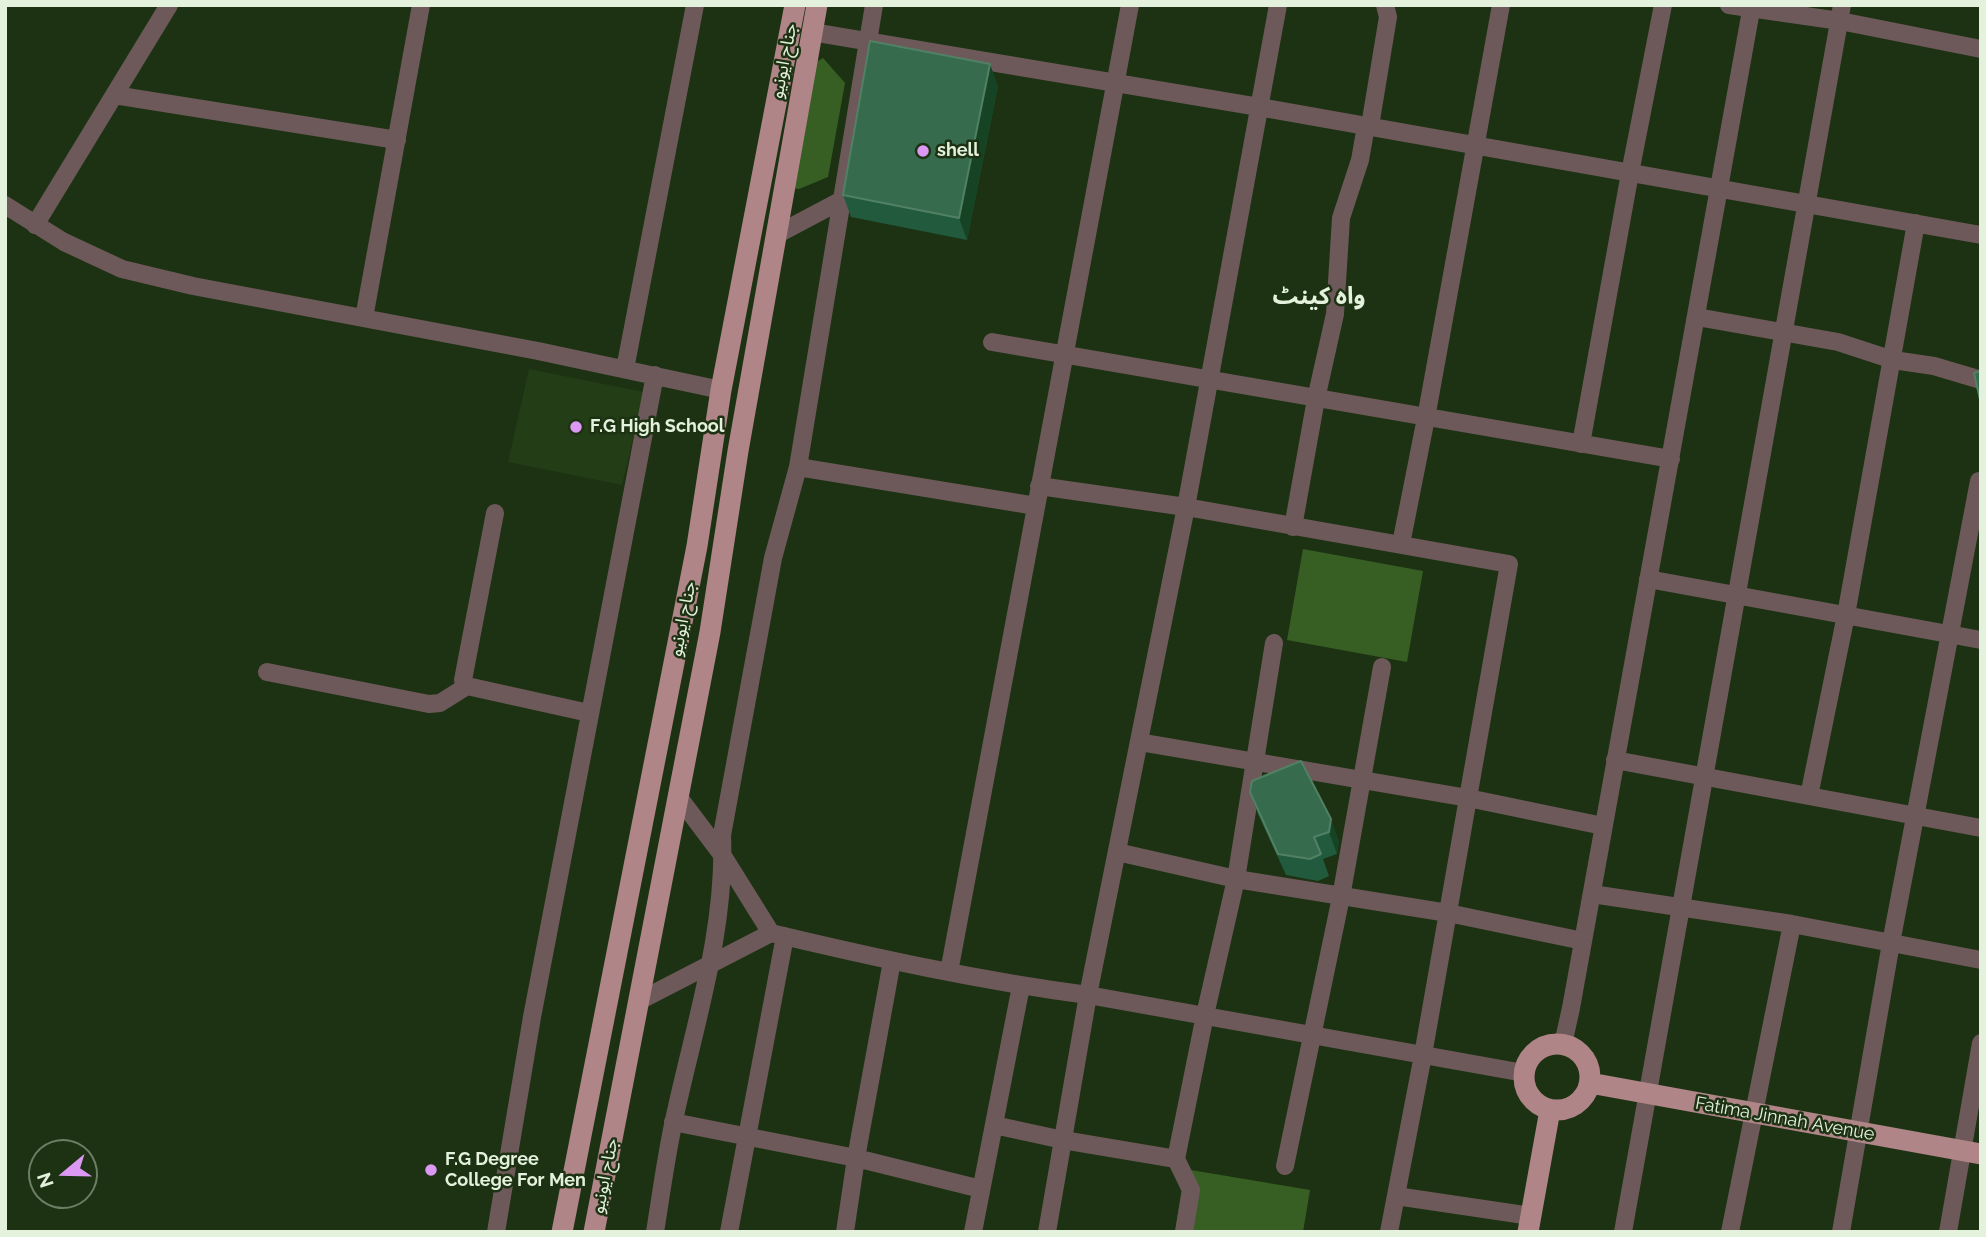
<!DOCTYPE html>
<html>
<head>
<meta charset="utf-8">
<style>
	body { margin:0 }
	#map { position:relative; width:1986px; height:1237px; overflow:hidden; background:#1d3213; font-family:Raleway,sans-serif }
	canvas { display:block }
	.frame { position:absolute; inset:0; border:7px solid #e3f1dd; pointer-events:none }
	.north { position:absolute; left:28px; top:1139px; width:70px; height:70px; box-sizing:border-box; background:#1d3213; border:2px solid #6c7e64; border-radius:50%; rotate:251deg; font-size:19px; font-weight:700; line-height:28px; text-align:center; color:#e3f1dd }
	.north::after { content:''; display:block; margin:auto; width:24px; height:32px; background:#dc99f4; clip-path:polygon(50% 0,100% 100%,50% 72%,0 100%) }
</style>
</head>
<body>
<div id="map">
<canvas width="1986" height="1237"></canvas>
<div class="frame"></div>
<div class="north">N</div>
</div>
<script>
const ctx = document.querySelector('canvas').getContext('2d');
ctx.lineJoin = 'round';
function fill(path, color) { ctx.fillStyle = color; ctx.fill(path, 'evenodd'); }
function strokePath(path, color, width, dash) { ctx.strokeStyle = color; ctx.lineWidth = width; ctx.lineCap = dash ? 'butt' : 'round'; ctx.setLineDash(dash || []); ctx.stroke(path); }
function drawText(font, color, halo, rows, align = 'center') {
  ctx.font = font + ' Raleway,"Noto Sans Arabic",sans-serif'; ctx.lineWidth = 5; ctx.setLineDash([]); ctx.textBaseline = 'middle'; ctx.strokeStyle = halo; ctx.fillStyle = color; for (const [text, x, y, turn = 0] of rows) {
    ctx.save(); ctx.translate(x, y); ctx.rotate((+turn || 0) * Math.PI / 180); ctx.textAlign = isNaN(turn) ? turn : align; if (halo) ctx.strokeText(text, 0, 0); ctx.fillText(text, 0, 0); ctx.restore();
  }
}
const built = new Path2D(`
	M529 369 644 392 622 485 508 462Z`);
const green = new Path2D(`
	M823 58 845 83 828 177 799 189 791 188 815 63Z
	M1303 549 1423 571 1407 662 1287 640Z
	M1185 1169 1310 1190 1303 1232H1175Z`);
const minor = new Path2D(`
	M1729 5 1840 21 1981 49
	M812 32 1259 107 1981 235
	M114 95 397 140
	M1370 126 1388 17 1385 5
	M5 205 64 242 122 269 193 286 538 351 721 390
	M35 225 169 5
	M776 235 842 200
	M1697 317 1838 342 1893 360 1934 366 1981 380
	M364 318 421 5
	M992 342 1671 459
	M625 369 695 5
	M1581 444 1630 173 1663 5
	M798 467 1036 506
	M1039 486 1186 507 1509 564 1423 1055 1389 1232
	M495 513 463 680 467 686 589 713
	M1293 527 1316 399 1335 314 1341 218 1360 160 1366 126
	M1401 544 1426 418 1501 5
	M1648 579 1981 640
	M267 672 429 704 440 703 467 686
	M1139 742 1468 798 1603 826
	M1615 760 1981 828
	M677 795 723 856 771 933
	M1809 796 1846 615 1916 223
	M1117 852 1236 879 1448 913 1583 941
	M1592 894 1792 924 1981 960
	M949 972 1130 5
	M639 1001 771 933C876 958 981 981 1088 995L1524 1073
	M1563 1044 1571 1008 1752 5
	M673 1122 856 1158 981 1189
	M994 1125 1063 1140 1176 1159
	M1285 1166 1341 897 1382 667
	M1396 1196 1531 1216
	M496 1232 532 1017 655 375
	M655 1232C661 1195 666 1157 674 1120 694 1026 726 932 722 835L773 558 798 467 874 5
	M729 1232 785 936
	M845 1232 856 1158 892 961
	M973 1232 1021 986
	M1047 1232 1088 995 1186 507 1278 5
	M1184 1232 1191 1190 1176 1159 1205 1015 1236 879 1274 643
	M1623 1232 1842 5
	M1730 1232 1792 924
	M1841 1232 1891 943 1979 481
	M1948 1232 1981 1043`);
const major = new Path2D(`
	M1524 1077a33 33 0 1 1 66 0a33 33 0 1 1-66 0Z
	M1590 1083 1981 1154
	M562 1232 697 546 721 390 795 5
	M594 1232 710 632 738 451 817 5
	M1528 1232 1550 1110`);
const wall = new Path2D(`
	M998 86 967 240 851 217 843 195Z
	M1301 761 1339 841 1337 854 1323 859 1329 876 1318 881 1286 875 1258 814 1250 792Z`);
const shadedWall = new Path2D(`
	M990 64 998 86 967 240 959 218Z
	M1331 819 1339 841 1337 854 1329 832Z`);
const building = new Path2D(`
	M870 41 990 64 959 218 843 195Z
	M1981 371V404L1974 373Z
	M1301 761 1331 819 1329 832 1314 837 1321 854 1310 859 1278 854 1250 792 1252 781Z`);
const markers = [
	[923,151,7,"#dc99f4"],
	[576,427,7,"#dc99f4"],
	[431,1170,7,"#dc99f4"]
];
const streetNames = [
	["جناح ایونیو",784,61,-79],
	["جناح ایونیو",683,619,-79],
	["Fatima Jinnah Avenue",1785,1119,10],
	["جناح ایونیو",605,1176,-79]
];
const poiNames = [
	["shell",937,151],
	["F.G High School",590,427],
	["F.G Degree",445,1160],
	["College For Men",445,1181]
];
const districtNames = [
	["واہ کینٹ",1319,297]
];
fill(built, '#233d17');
fill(green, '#375f24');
strokePath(minor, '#6e595a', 18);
strokePath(major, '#af8587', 21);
fill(wall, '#215a3c');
fill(shadedWall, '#164324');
fill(building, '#366b4d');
strokePath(building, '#518064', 2);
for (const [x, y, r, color] of markers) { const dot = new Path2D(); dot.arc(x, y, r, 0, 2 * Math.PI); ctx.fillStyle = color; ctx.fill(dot); strokePath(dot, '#1d3213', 2.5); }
drawText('18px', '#e3f1dd', '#1d3213', streetNames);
drawText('bold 18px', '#e3f1dd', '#1d3213', poiNames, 'left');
drawText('bold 24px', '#e3f1dd', '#1d3213', districtNames);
</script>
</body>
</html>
